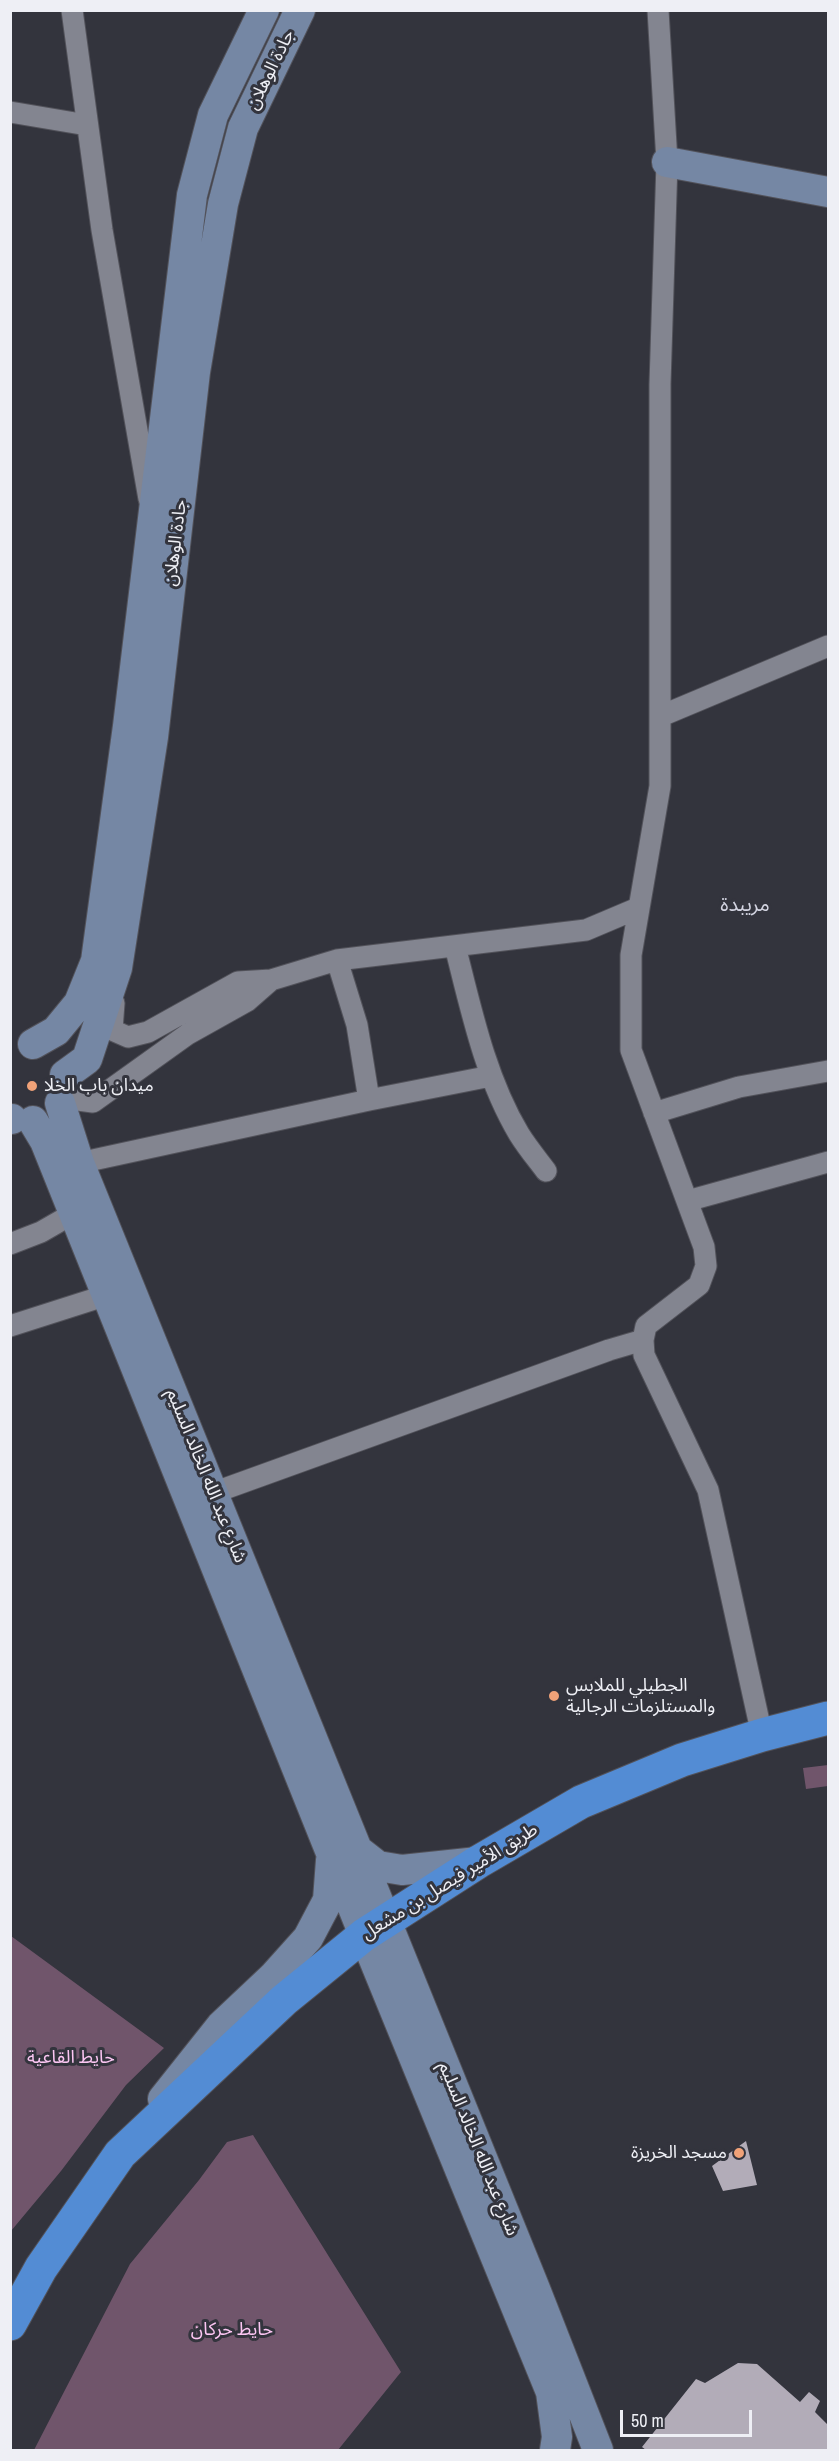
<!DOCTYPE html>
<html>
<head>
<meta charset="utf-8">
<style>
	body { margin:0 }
	#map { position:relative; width:839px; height:2461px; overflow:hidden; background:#33343d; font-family:"Archivo Narrow",sans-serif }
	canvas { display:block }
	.frame { position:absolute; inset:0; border:12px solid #eeeff5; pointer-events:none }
	.scale { position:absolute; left:620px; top:2410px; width:132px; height:27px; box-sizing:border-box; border:3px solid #eeeff5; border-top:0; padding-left:8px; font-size:18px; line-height:21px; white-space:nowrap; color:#eeeff5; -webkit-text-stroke:4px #33343d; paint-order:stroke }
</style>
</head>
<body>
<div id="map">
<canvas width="839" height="2461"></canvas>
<div class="frame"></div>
<div class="scale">50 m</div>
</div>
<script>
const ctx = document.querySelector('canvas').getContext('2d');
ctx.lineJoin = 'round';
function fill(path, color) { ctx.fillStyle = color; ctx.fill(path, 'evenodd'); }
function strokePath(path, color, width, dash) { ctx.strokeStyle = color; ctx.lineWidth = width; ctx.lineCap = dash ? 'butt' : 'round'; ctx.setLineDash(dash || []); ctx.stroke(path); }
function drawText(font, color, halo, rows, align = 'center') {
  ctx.font = font + ' "Archivo Narrow","Noto Sans Arabic",sans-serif'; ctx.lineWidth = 6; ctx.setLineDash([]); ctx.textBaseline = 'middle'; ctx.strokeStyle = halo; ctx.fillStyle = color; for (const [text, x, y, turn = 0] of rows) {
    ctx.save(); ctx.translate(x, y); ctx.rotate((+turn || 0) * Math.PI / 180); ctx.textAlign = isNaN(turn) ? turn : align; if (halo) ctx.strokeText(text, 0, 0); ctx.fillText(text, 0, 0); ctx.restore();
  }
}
const green = new Path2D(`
	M828 1765V1786L806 1789 803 1768Z
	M11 1936 164 2048 126 2085 61 2171 11 2231Z
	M253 2135 401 2372 338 2450H34L130 2264 199 2180 227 2142Z`);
const building = new Path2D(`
	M746 2141 757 2185 723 2191 712 2166Z
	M738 2363 757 2364 800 2402 809 2392 820 2401 815 2412 828 2425V2450H646L642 2447 696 2379 705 2383Z`);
const street = new Path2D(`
	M72 10 102 230 149 499
	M658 10 667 162 660 384V786L631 955V1050L704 1247 706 1266 699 1285 646 1326 643 1340 644 1355 708 1490 762 1735
	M10 112 87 125
	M661 716 828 646
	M455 946C471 1009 485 1077 519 1134 527 1147 537 1159 546 1171
	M337 960 357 1025 369 1100
	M114 1003 112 1030 128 1037 148 1032 238 982 271 980 337 960 586 930 638 908
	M63 1098 93 1102 188 1034 247 1001 271 980
	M654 1113 739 1087 828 1071
	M79 1163 369 1100 491 1076
	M687 1201 828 1162
	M10 1244 41 1232 74 1213
	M10 1326 107 1295
	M213 1493 609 1350 643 1340`);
const secondary = new Path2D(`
	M667 162 828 192
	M33 1044 56 1031 79 1003 96 961 128 726 192 195 213 115 264 10
	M65 1075 87 1059 117 968 153 737 195 372 223 204 243 128 300 10
	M60 1103 79 1163 535 2289 598 2450
	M10 1119H12
	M33 1121 45 1141 364 1935 551 2392 557 2437 555 2450
	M355 1848 378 1866 402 1870 478 1862
	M163 2099 221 2026 273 1977 308 1938 328 1900 331 1860`);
const highway = new Path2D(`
	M10 2324 41 2268 120 2154 284 2000 364 1935 478 1862 581 1802 682 1760 762 1735 828 1718`);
const markers = [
	[32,1086,6,"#f0a278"],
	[554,1696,6,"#f0a278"],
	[739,2153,6,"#f0a278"]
];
const streetNames = [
	["جادة الوهلان",271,70,-64],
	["جادة الوهلان",176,543,-83],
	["شارع عبد الله الخالد السليم",206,1476,68],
	["طريق الأمير فيصل بن مشعل",450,1882,-32],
	["شارع عبد الله الخالد السليم",478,2149,68]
];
const poiNames = [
	["ميدان باب الخلا",44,1086],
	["الجطيلي للملابس",566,1686],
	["والمستلزمات الرجالية",566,1707],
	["مسجد الخريزة",727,2153,"right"]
];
const parkNames = [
	["حايط القاعية",71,2058],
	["حايط حركان",232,2330]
];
const neighbourhoodNames = [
	["مريبدة",745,906]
];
fill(green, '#70556b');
fill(building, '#b2acb8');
strokePath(street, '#52525a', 23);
strokePath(secondary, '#52525a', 32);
strokePath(highway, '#52525a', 35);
strokePath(street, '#838590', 21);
strokePath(secondary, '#7587a4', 30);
strokePath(highway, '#538cd4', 33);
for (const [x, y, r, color] of markers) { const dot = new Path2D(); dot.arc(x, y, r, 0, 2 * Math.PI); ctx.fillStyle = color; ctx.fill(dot); strokePath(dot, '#33343d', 2); }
drawText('18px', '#eeeff5', '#33343d', streetNames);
drawText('18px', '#eeeff5', '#33343d', poiNames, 'left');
drawText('18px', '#fcc6f3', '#33343d', parkNames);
drawText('20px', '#d4d5e2', '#33343d', neighbourhoodNames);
</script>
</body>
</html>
